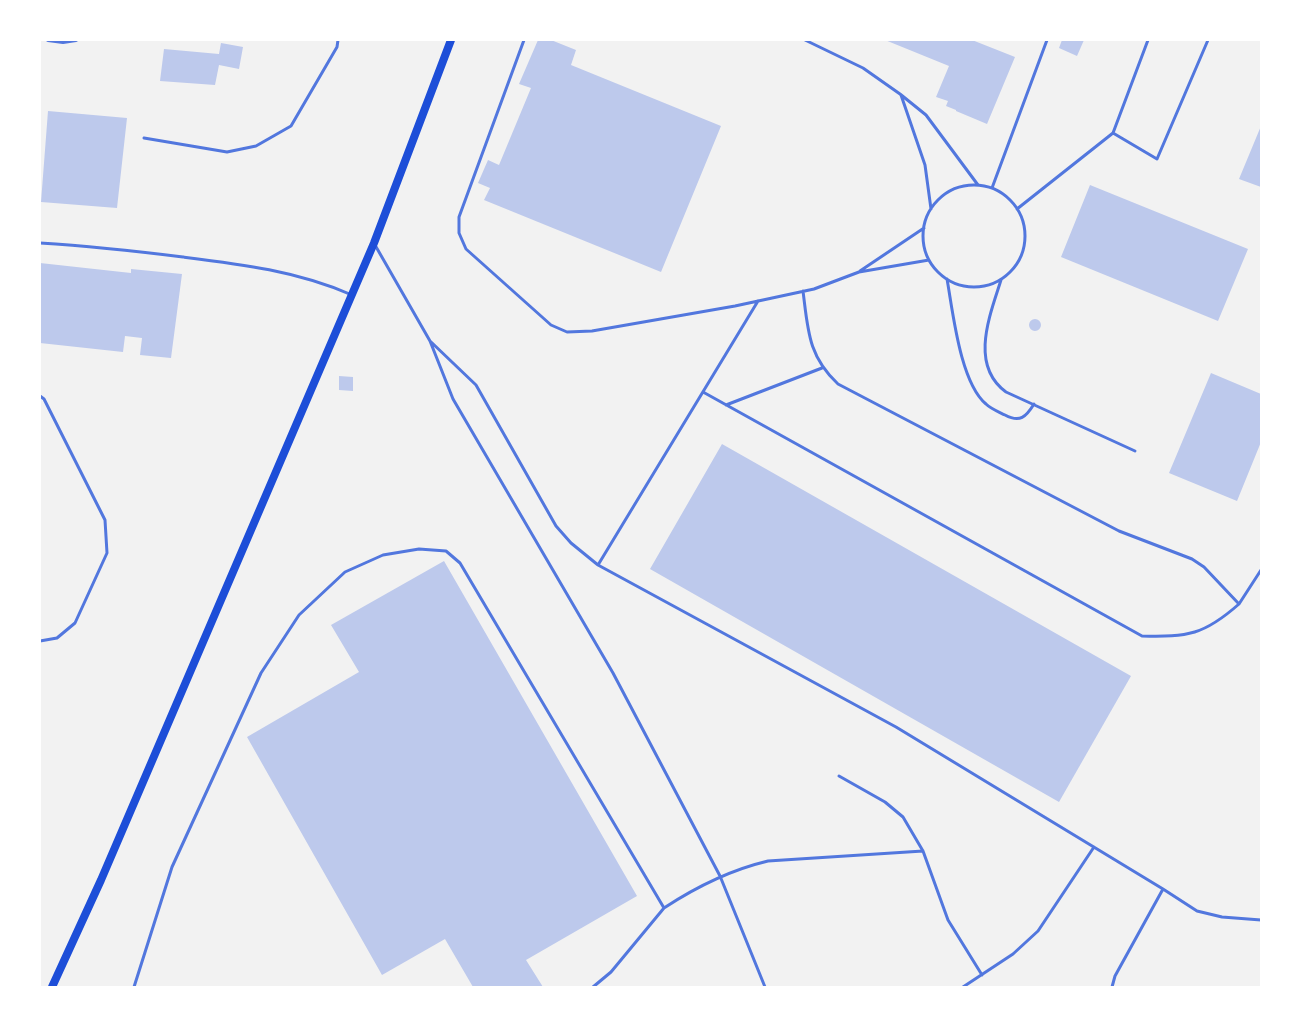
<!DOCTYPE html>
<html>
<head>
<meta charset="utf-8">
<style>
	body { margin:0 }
	#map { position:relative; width:1301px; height:1027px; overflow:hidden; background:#f2f2f2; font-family:"Golos Text",sans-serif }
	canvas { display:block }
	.frame { position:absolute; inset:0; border:41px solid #fff; pointer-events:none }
</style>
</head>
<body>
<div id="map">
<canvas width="1301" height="1027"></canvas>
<div class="frame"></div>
</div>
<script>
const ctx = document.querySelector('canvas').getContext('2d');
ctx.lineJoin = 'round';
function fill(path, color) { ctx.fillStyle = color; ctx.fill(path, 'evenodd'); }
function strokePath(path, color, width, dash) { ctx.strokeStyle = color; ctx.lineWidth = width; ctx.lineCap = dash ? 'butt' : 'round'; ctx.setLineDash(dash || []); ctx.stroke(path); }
const building = new Path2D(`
	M538 40H551L576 50 571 65 721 126 661 272 484 200 490 188 478 183 488 160 499 165 531 88 519 84Z
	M885 40H972L1015 57 987 124 956 111V110L946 106 948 101 936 97 949 66Z
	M1062 40H1084L1077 56 1059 48Z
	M221 43 243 47 239 69 219 65 215 85 160 81 164 49 219 54Z
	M48 111 127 118 117 208 41 202Z
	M1261 126V187L1239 179Z
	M1090 185 1248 249 1218 321 1061 257Z
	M40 263 131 273V269L182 274 171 358 140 355 142 338 125 336 123 352 40 343Z
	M1029 325a6 6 0 1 1 12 0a6 6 0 1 1-12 0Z
	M1211 373 1261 394V442L1237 501 1169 473Z
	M339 376 353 377V391L339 390Z
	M722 444 1131 676 1059 802 650 569Z
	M444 561 637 896 526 960 543 987H473L445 939 382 975 247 737 359 672 331 625Z`);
const service = new Path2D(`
	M524 40 459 217V233L466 249 551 325 567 332 592 331 735 306 814 289 859 272 929 260
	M805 40 863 68 900 94 926 115 978 185
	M901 95 925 165 931 209
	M1113 133 1157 159 1208 40
	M144 138 227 152 256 146 291 126 337 47 338 40
	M923 236a51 51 0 1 1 102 0a51 51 0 1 1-102 0Z
	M992 188 1047 40
	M1017 209 1113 133 1148 40
	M40 243C88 246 135 251 183 257 240 264 298 271 352 295
	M375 245 430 341 453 399 613 673 720 876 765 987
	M860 271 924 228
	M947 279C953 312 960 382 986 404 991 409 999 412 1005 415 1020 423 1026 417 1034 404
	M1001 280C990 315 969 365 1006 392L1135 451
	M803 291C808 330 808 356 838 384L1119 531 1192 559 1204 567 1239 604 1261 570
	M430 341 476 385 556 526 571 543 598 565 896 727 1163 889 1197 911 1222 917 1261 920
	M703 392 1142 636C1188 637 1204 635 1239 604
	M40 396 44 399 105 520 107 553 75 623 57 638 40 641
	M726 405 822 368
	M598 565 758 301
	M839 776 885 802 903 817 923 851 948 920 982 975
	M664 908C696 887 730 870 768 861L923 851
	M134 987 172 867 261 673 299 615 345 572 383 555 419 549 446 551 460 563 664 908 611 972 593 987
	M963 987 1013 954 1038 931 1094 847
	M1112 987 1115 976 1163 889`);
const minor = new Path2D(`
	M48 40 63 42 76 40`);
const secondary = new Path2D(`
	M52 987 101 880 374 243 451 40`);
fill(building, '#bdc9ec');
strokePath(service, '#5277de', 3);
strokePath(minor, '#5277de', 4);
strokePath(secondary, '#1d4ed8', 8);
</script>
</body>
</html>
